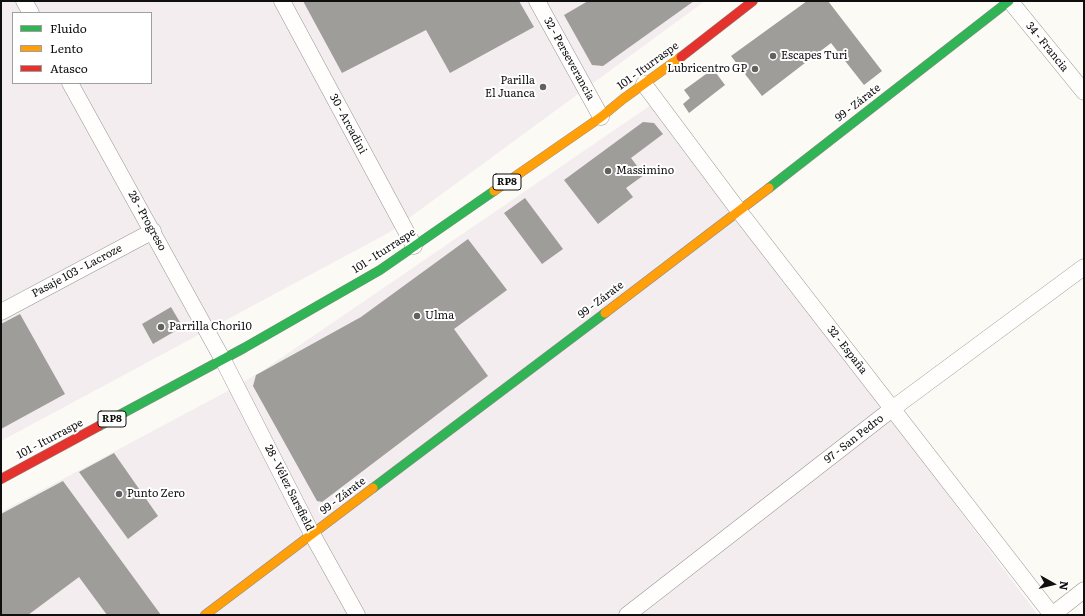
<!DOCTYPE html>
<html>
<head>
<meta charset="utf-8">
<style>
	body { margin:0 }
	#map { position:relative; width:1085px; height:616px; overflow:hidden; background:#fcfaf4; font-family:Literata,serif }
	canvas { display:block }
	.frame { position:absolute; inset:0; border:2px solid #0f0f0f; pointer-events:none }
	.legend { position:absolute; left:12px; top:12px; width:140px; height:72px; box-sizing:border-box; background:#fff; border:1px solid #9f9f9f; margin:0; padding:5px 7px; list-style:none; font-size:12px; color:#0f0f0f }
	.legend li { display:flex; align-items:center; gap:8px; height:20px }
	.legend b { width:20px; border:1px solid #9f9f9f }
	.north { position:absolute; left:1033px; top:564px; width:40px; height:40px; -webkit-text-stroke:3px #fff; paint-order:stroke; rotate:98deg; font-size:11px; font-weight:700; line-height:16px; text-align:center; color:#0f0f0f }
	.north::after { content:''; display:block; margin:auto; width:14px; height:18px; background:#0f0f0f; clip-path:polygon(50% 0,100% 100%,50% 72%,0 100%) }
</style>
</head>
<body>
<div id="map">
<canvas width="1085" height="616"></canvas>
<div class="frame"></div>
<ul class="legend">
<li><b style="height:5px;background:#30b455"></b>Fluido</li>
<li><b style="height:5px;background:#ff9f0a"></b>Lento</li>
<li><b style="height:5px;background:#e5322d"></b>Atasco</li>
</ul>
<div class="north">N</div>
</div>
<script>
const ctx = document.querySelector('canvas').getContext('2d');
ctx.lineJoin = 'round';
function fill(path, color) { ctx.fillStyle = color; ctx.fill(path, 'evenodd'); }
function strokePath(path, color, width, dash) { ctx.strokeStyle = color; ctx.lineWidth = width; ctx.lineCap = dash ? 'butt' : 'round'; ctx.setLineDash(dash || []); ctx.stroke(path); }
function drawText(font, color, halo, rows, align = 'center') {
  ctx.font = font + ' Literata,serif'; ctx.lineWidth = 4; ctx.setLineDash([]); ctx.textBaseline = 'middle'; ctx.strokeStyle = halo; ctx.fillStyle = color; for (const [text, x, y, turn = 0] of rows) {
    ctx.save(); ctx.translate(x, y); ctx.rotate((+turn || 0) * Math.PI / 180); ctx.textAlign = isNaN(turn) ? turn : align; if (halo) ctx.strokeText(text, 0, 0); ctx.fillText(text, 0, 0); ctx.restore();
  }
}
const industrial = new Path2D(`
	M1 1H705L390 232 1 441ZM13 13H151V83H13Z
	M651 105 895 424 1038 615H1V512L224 393 262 371Z`);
const building = new Path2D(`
	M303 1H519L534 27 450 73 426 30 342 73Z
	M588 1H694L603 66 592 65 564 15Z
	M807 1H828L882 71 864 85 831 43 762 96 731 56Z
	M713 69 725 85 689 113 683 104 690 98 684 90Z
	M643 122 654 123 663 134 631 158 644 175 626 188 633 197 598 224 564 180Z
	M525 198 563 249 542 264 504 213Z
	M468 239 507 290 454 329 488 376 322 502 317 501 253 386 256 375 361 317Z
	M171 307 181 324 177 330 153 344 142 324Z
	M20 314 65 394 1 429V324Z
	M114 453 158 516 128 539 79 472Z
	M63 481 161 615H107L79 577 28 615H1V514Z`);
const street = new Path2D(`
	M24 1 31 13
	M282 1 414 246
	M537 1 601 117
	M1010 1 1084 92
	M70 83 223 360 312 534 357 615
	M644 84 739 211 1052 615 1084 590
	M1 312 153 231
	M627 615 892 409 1084 267`);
const fast = new Path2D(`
	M769 188 1009 1
	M99 426 244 348 380 270 494 191
	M373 488 605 313`);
const slow = new Path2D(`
	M494 191 601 117 623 99 681 57
	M605 313 769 188
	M205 615 373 488`);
const jam = new Path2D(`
	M681 57 753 1
	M1 479 99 426`);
const markers = [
	[773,56,4,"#62615f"],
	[755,69,4,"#62615f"],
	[543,87,4,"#62615f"],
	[608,171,4,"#62615f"],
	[417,316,4,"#62615f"],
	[161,327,4,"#62615f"],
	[119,494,4,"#62615f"]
];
const shields = [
	[507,182,28],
	[112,419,28]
];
const shieldNames = [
	["RP8",507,182],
	["RP8",112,419]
];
const streetNames = [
	["34 - Francia",1047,47,51],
	["32 - Perseverancia",569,59,61],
	["101 - Iturraspe",648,66,-36],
	["99 - Zárate",858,103,-38],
	["30 - Arcadini",348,124,62],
	["28 - Progreso",147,221,61],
	["101 - Iturraspe",384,251,-33],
	["Pasaje 103 - Lacroze",77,271,-28],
	["99 - Zárate",601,300,-37],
	["32 - España",847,350,52],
	["101 - Iturraspe",50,439,-28],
	["97 - San Pedro",854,439,-38],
	["28 - Vélez Sarsfield",289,488,63],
	["99 - Zárate",343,496,-37]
];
const poiNames = [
	["Escapes Turi",781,56],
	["Lubricentro GP",747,69,"right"],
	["Parilla",535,81,"right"],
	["El Juanca",535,94,"right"],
	["Massimino",616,171],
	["Ulma",425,316],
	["Parrilla Chori10",169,327],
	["Punto Zero",127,494]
];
fill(industrial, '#f4edf0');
fill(building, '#9f9d99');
strokePath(street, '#969592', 17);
strokePath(fast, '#8c8b89', 10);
strokePath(slow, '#8c8b89', 10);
strokePath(jam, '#8c8b89', 10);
strokePath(street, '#fffefd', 16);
strokePath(fast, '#30b455', 9);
strokePath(slow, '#ff9f0a', 9);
strokePath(jam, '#e5322d', 9);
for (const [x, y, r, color] of markers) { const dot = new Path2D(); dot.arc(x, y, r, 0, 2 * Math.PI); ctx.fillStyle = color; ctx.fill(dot); strokePath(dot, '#fff', 1.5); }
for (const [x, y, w] of shields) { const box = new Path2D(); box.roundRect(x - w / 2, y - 8, w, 16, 3); ctx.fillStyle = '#fff'; ctx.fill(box); strokePath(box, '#0f0f0f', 1); }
drawText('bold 10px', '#0f0f0f', null, shieldNames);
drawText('11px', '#0f0f0f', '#fff', streetNames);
drawText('11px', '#0f0f0f', '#fff', poiNames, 'left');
</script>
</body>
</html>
